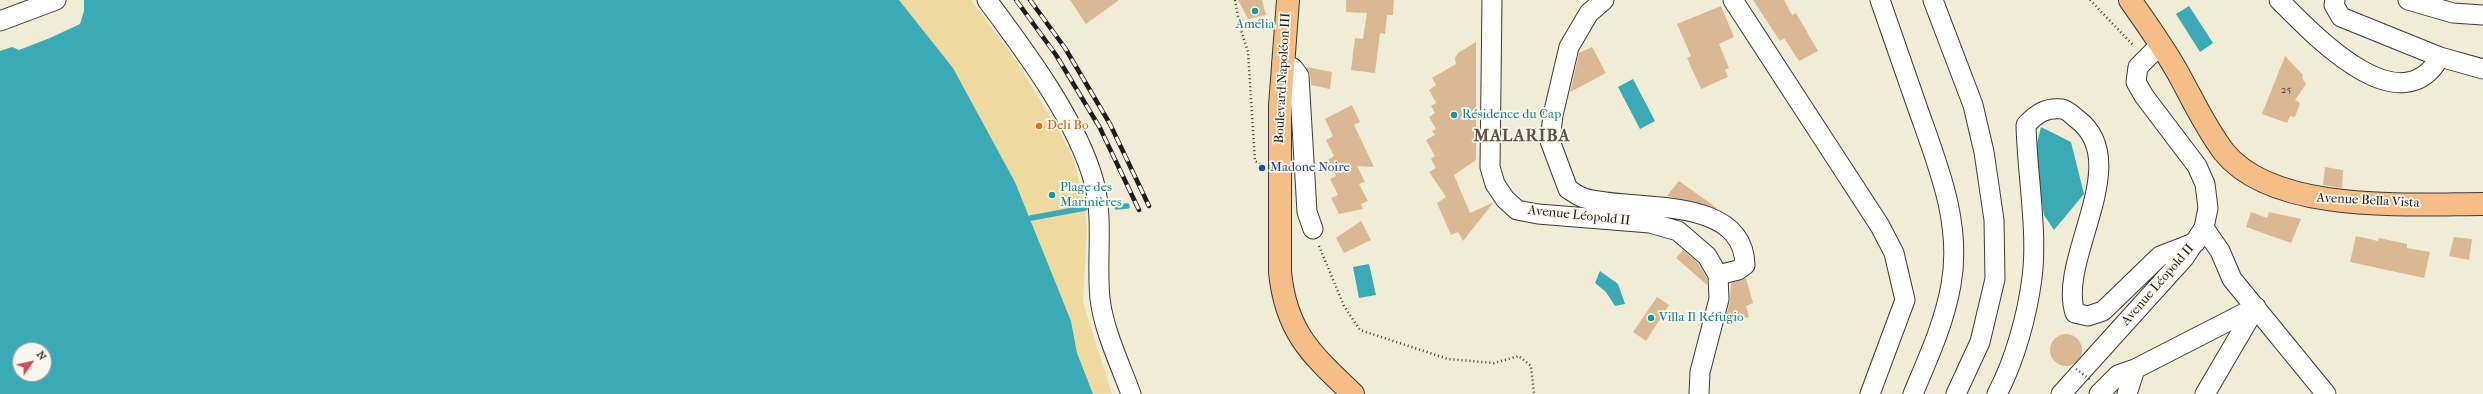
<!DOCTYPE html>
<html>
<head>
<meta charset="utf-8">
<style>
	body { margin:0 }
	#map { position:relative; width:2483px; height:394px; overflow:hidden; background:#f1ecd5; font-family:"IM FELL French Canon",serif }
	canvas { display:block }
	.north { position:absolute; left:12px; top:342px; width:40px; height:40px; box-sizing:border-box; background:#fbf7ec; border:1px solid #a29f99; border-radius:50%; rotate:56deg; font-size:11px; font-weight:700; line-height:16px; text-align:center; color:#1c1c1c }
	.north::after { content:''; display:block; margin:auto; width:14px; height:18px; background:#d1495b; clip-path:polygon(50% 0,100% 100%,50% 72%,0 100%) }
</style>
</head>
<body>
<div id="map">
<canvas width="2483" height="394"></canvas>
<div class="north">N</div>
</div>
<script>
const ctx = document.querySelector('canvas').getContext('2d');
ctx.lineJoin = 'round';
function fill(path, color) { ctx.fillStyle = color; ctx.fill(path, 'evenodd'); }
function strokePath(path, color, width, dash) { ctx.strokeStyle = color; ctx.lineWidth = width; ctx.lineCap = dash ? 'butt' : 'round'; ctx.setLineDash(dash || []); ctx.stroke(path); }
function drawText(font, color, halo, rows, align = 'center') {
  ctx.font = font + ' "IM FELL French Canon",serif'; ctx.lineWidth = 3.5; ctx.setLineDash([]); ctx.textBaseline = 'middle'; ctx.strokeStyle = halo; ctx.fillStyle = color; for (const [text, x, y, turn = 0] of rows) {
    ctx.save(); ctx.translate(x, y); ctx.rotate((+turn || 0) * Math.PI / 180); ctx.textAlign = isNaN(turn) ? turn : align; if (halo) ctx.strokeText(text, 0, 0); ctx.fillText(text, 0, 0); ctx.restore();
  }
}
const sand = new Path2D(`
	M899 0H971L1015 59 1062 136 1073 158 1084 199 1087 230 1083 302 1112 394H1093L1077 353 1071 321 1015 182 953 68Z`);
const water = new Path2D(`
	M84 0H899L953 68 1015 182 1071 321 1077 353 1093 394H0V51L12 47 19 50 50 38 80 24 84 11ZM20 350H44V374H20Z
	M2189 6 2213 43 2200 52 2176 14Z
	M1633 79 1655 121 1640 129 1618 87Z
	M2041 127 2071 142 2084 194 2054 230 2044 215 2034 156Z
	M1369 264 1376 295 1359 298 1353 267Z
	M1600 271 1618 284 1625 304 1615 306 1606 292 1595 283Z`);
const stream = new Path2D(`
	M1117 207 1127 206
	M1031 218 1085 208`);
const building = new Path2D(`
	M1070 0H1119L1086 24Z
	M1238 0H1262L1266 15 1248 19Z
	M1346 0H1394L1393 15H1387L1385 34 1380 33 1375 73 1351 70 1355 38 1363 39 1367 13 1346 12Z
	M1753 0H1784L1792 15 1796 13 1818 51 1799 61 1784 38 1780 41Z
	M1721 6 1734 37 1719 44 1729 68 1725 70 1728 77 1701 89 1687 58 1691 56 1677 24Z
	M1476 42V160L1454 175 1470 213 1494 202 1463 241 1458 232 1451 235 1437 203 1446 197 1429 172 1436 168 1431 159 1435 156 1426 140 1435 135 1432 131 1436 129 1429 117 1435 113 1431 106 1436 103 1429 90 1436 85 1432 78 1456 64 1455 58 1458 53Z
	M1592 47 1606 73 1570 92 1579 53Z
	M2285 56 2303 75 2302 78 2306 84 2295 100 2300 103 2295 117 2290 116 2287 123 2262 114Z
	M1306 67 1332 72 1330 89 1311 85 1310 75Z
	M1352 105 1360 122 1354 125 1374 167 1357 166 1365 182 1359 184 1368 201 1361 204 1363 209 1339 214 1331 198 1338 195 1330 179 1336 176 1328 160 1334 156 1326 140 1333 136 1325 119Z
	M2325 167 2343 170 2342 188 2323 185Z
	M1679 181 1717 208 1716 209 1667 196Z
	M2251 212 2267 218 2269 212 2301 219 2291 243 2246 227Z
	M1361 221 1371 240 1344 253 1336 238Z
	M2356 236 2378 241 2379 238 2407 244V248L2430 252 2424 278 2350 262Z
	M2454 237 2472 239 2469 260 2449 256Z
	M1683 250 1698 263 1707 278V285L1676 258Z
	M1746 278 1753 303 1746 306 1749 317 1724 323 1730 302 1731 283Z
	M1657 297 1669 305 1646 341 1633 332Z
	M2050 350a16 16 0 1 1 32 0a16 16 0 1 1-32 0Z`);
const path = new Path2D(`
	M1235 0 1240 27 1248 52 1255 161 1260 164
	M2090 0 2134 46
	M1319 246 1344 306 1360 330 1448 359 1494 363 1519 356 1531 366 1534 394`);
const minor = new Path2D(`
	M987 0C1025 51 1077 120 1094 182 1104 221 1096 260 1100 299 1104 331 1120 364 1131 394
	M1492 0 1490 167 1495 184 1505 199 1517 210 1538 214 1650 223 1678 231 1707 256 1718 275 1719 299 1700 372 1699 394
	M1604 0 1589 13 1569 47 1553 115 1550 141 1568 189C1573 192 1578 196 1584 198 1631 212 1743 193 1745 265L1738 270 1718 275
	M1733 0 1880 226 1894 253 1905 300 1870 394
	M1880 0C1893 37 1906 74 1919 112 1939 168 1962 225 1951 285 1944 324 1928 358 1913 394
	M1933 0 1973 105 1984 152 1994 220 1995 279 1980 342 1956 394
	M2279 0C2312 33 2400 128 2440 57
	M2335 0 2334 5 2341 17 2440 57 2483 69
	M2408 0 2453 13 2483 15
	M0 21 56 0
	M1282 62 1293 68 1299 76 1307 212 1313 229
	M2204 228 2220 251 2232 279 2326 394
	M1997 394C2015 360 2027 316 2032 278 2038 232 2027 172 2026 125 2036 114 2046 107 2062 109 2068 110 2073 116 2077 119 2135 162 2057 259 2075 313L2088 316 2103 311 2160 256 2196 242
	M2061 394 2184 258 2204 228 2208 208 2205 184 2197 166 2144 96 2136 82 2138 67 2161 44
	M2099 394 2118 375 2135 369 2256 307
	M2127 394 2135 369
	M2205 394 2256 307`);
const major = new Path2D(`
	M1288 0 1280 106V272C1286 332 1311 354 1353 394
	M2130 0C2147 24 2164 48 2178 73 2193 100 2205 127 2224 152 2274 214 2410 204 2483 204`);
const rail = new Path2D(`
	M1016 0 1056 55 1100 128 1139 210
	M1030 0 1065 48 1110 124 1149 206`);
const pathBridge = new Path2D(`
	M2076 369 2092 381`);
const markers = [
	[1255,11,4,"#0f9aa8"],
	[1454,115,4,"#0f9aa8"],
	[1039,126,4,"#e8710a"],
	[1262,168,4,"#1a4fb4"],
	[1052,195,4,"#0f9aa8"],
	[1651,318,4,"#0f9aa8"]
];
const numberNames = [
	["25",2286,90]
];
const cultureNames = [
	["Amélia",1255,25,"center"],
	["Résidence du Cap",1462,115],
	["Plage des",1060,188],
	["Marinières",1060,203],
	["Villa Il Réfugio",1659,318]
];
const streetNames = [
	["Boulevard Napoléon III",1283,78,-87],
	["Avenue Bella Vista",2368,201,3],
	["Avenue Léopold II",1579,216,6],
	["Avenue Léopold II",2158,285,-49]
];
const foodNames = [
	["Deli Bo",1047,126]
];
const transitNames = [
	["Madone Noire",1270,168]
];
const districtNames = [
	["MALARIBA",1522,137]
];
fill(sand, '#eeda9e');
fill(water, '#39aab6');
strokePath(stream, '#39aab6', 5.5);
fill(building, '#dbb894');
strokePath(minor, '#3c3b38', 21);
strokePath(major, '#3c3b38', 24);
strokePath(path, '#3c3b38', 2.5, [1, 3]);
strokePath(minor, '#fff', 19);
strokePath(major, '#f6be87', 22);
strokePath(rail, '#1c1c1c', 4.5);
strokePath(rail, '#fbf7ec', 3, [9]);
strokePath(pathBridge, '#3c3b38', 2.5, [1, 3]);
for (const [x, y, r, color] of markers) { const dot = new Path2D(); dot.arc(x, y, r, 0, 2 * Math.PI); ctx.fillStyle = color; ctx.fill(dot); strokePath(dot, '#fbf7ec', 1.5); }
drawText('11px', '#4c433a', null, numberNames);
drawText('13px', '#0d838f', '#fbf7ec', cultureNames, 'left');
drawText('13px', '#1c1c1c', '#fbf7ec', streetNames);
drawText('13px', '#c56008', '#fbf7ec', foodNames, 'left');
drawText('13px', '#164399', '#fbf7ec', transitNames, 'left');
ctx.letterSpacing = '1px';
drawText('bold 17px', '#5f5346', '#fbf7ec', districtNames);
ctx.letterSpacing = '0px';
</script>
</body>
</html>
